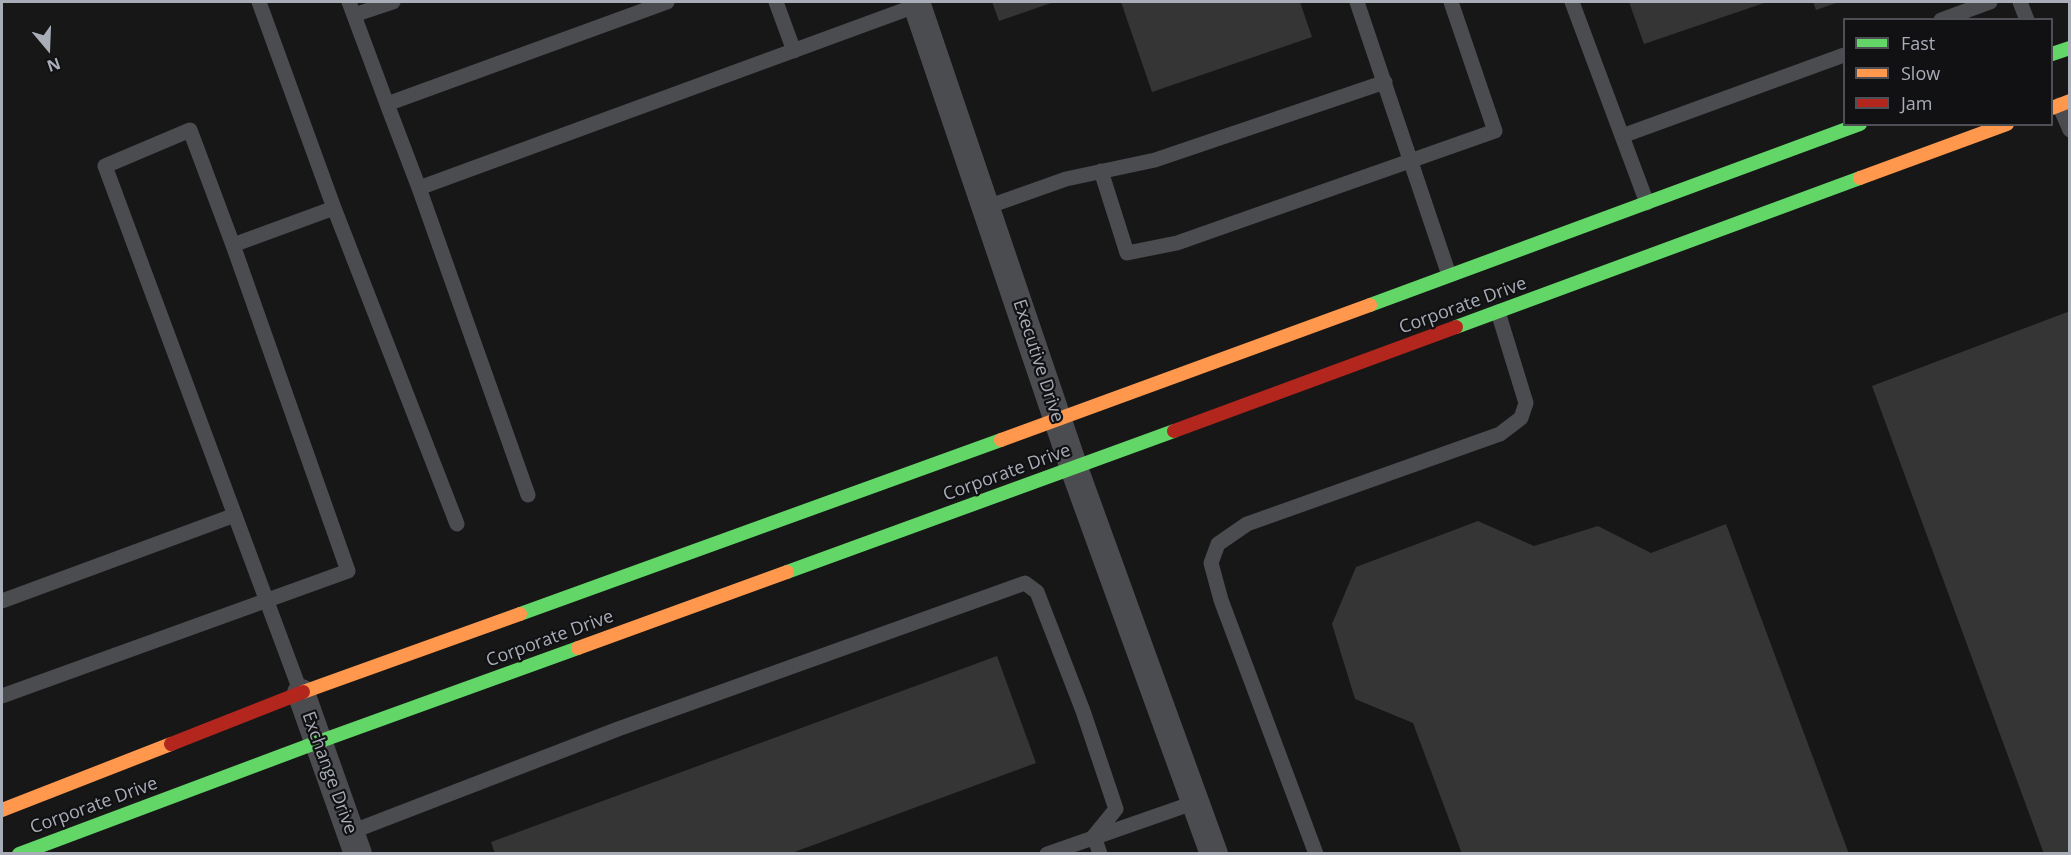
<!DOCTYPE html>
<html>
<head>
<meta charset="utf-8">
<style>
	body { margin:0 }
	#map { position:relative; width:2071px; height:855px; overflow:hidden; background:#171717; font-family:"Open Sans",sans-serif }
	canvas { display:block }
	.frame { position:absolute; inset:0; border:3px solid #a8adb8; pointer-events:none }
	.legend { position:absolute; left:1843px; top:18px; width:210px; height:108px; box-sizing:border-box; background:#111113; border:2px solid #4d4f55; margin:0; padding:8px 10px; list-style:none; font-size:18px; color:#a8adb8 }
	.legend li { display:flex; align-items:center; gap:12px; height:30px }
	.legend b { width:30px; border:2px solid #4d4f55 }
	.north { position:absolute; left:18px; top:18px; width:60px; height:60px; -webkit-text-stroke:4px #111113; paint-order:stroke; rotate:161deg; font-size:16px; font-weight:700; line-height:24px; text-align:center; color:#a8adb8 }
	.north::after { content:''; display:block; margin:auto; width:21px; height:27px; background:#a8adb8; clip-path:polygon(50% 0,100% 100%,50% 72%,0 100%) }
</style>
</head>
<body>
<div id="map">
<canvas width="2071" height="855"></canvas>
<div class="frame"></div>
<ul class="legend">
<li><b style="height:8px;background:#63d668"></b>Fast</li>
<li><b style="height:8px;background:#ff974d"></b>Slow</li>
<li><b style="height:8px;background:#b3261e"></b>Jam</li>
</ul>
<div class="north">N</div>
</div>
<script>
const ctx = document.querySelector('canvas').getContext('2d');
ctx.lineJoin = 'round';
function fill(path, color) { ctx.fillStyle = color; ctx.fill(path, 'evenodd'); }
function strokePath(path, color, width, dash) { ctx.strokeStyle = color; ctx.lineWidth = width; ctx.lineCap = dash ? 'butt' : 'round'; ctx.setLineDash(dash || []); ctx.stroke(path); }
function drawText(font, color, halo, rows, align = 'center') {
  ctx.font = font + ' "Open Sans",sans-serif'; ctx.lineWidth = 4.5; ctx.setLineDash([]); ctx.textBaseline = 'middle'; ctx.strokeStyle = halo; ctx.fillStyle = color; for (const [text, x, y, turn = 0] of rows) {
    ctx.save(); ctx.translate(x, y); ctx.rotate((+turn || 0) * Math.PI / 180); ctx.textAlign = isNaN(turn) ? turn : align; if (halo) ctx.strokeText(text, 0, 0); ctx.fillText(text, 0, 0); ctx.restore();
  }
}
const building = new Path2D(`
	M992 2H1054L999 21Z
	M1121 2H1300L1312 37 1152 92Z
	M1629 2H1767L1644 44Z
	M1813 2H1839L1816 10Z
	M2070 311V854H2044L1872 386Z
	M1478 521 1534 546 1598 526 1651 553 1726 524 1849 854H1462L1413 723 1355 699 1332 624 1356 567Z
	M997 656 1036 763 789 854H495L491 842Z`);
const lane = new Path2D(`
	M259 2 334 208
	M349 2 387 104
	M776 2 794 51
	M1357 2 1449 275
	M1572 2 1647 203
	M2020 2 2027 20
	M354 15 393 2
	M1941 20 1990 2
	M2059 105 2070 130
	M1622 136 1844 55
	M1101 171 1127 253 1177 243 1495 131 1451 2
	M419 188 387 104 667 2
	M987 207 1066 179 1155 160 1385 82
	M528 495 419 188 918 5
	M2 601 235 515
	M301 693 105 166 190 130 233 245 334 208 457 524
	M2 696 348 571 233 245
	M351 832 618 729 1025 583 1037 592 1083 711 1116 809 1094 836
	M1094 836 1100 854
	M1047 854 1196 802
	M1316 854 1221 600 1211 563 1218 544 1247 524 1500 434 1521 418 1526 403 1498 312`);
const street = new Path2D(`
	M916 2 1074 468 1214 854
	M301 693 358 854`);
const fast = new Path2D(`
	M2052 54 2070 48
	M1370 305 1860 124
	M1456 327 1860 178
	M787 572 1174 431
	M520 614 1001 440
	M19 854 318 742 578 648`);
const slow = new Path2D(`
	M2052 108 2070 101
	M1860 178 2007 124
	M1001 440 1370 305
	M578 648 787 572
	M303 692 520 614
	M2 810 171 744`);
const jam = new Path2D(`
	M1174 431 1456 327
	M171 744 303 692`);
const streetNames = [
	["Corporate Drive",1463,306,-20],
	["Executive Drive",1038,361,72],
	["Corporate Drive",1007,473,-20],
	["Corporate Drive",550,639,-20],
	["Exchange Drive",329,773,70],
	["Corporate Drive",94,806,-20]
];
fill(building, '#353536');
strokePath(lane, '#4b4c50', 15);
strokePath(street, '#4b4c50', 28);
strokePath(fast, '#63d668', 14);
strokePath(slow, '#ff974d', 14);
strokePath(jam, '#b3261e', 14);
drawText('18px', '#a8adb8', '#111113', streetNames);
</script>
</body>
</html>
